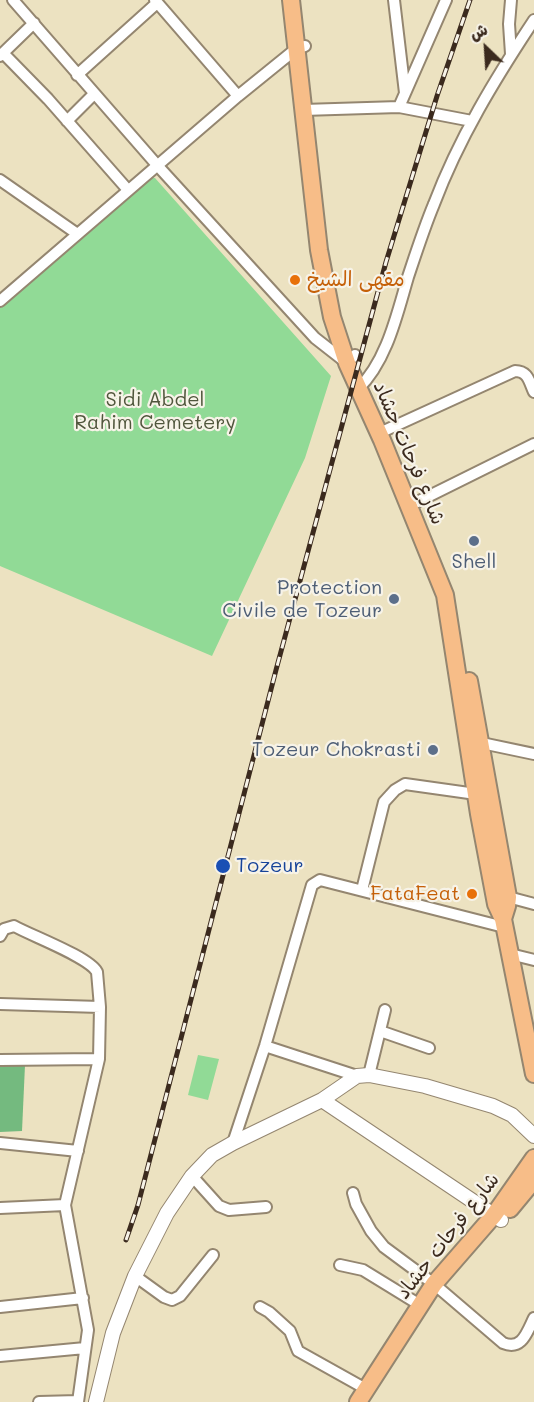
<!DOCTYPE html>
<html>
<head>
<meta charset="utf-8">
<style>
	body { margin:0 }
	#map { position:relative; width:534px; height:1402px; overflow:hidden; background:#ece2c1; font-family:Mali,"Playpen Sans Arabic",sans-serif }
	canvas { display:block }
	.north { position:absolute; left:456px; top:18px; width:60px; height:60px; -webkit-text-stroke:4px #f7f3e8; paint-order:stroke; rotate:335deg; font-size:16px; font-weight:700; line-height:24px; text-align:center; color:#3b2a1e }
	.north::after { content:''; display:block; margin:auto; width:21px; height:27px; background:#3b2a1e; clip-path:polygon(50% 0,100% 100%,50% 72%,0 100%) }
</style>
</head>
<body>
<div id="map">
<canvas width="534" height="1402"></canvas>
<div class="north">ش</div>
</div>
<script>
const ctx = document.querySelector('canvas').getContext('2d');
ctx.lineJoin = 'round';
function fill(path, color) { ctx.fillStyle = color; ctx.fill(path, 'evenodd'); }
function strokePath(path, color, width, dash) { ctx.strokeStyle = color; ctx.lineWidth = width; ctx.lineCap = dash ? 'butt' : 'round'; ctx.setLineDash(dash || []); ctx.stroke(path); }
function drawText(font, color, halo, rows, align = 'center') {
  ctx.font = font + ' Mali,"Playpen Sans Arabic",sans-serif'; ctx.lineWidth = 4.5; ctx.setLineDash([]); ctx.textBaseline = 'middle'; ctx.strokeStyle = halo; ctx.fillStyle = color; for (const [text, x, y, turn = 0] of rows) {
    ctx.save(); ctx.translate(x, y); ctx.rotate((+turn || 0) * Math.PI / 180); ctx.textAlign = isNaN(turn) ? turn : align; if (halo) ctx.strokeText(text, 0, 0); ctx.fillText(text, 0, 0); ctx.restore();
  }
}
const green = new Path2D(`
	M145 177 155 178 331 376 305 458 212 656 0 566V304Z
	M198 1055 219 1059 208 1100 188 1095Z`);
const forest = new Path2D(`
	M0 1064 25 1065 22 1131 0 1132Z`);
const minor = new Path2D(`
	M13 0 157 165 315 338 347 363 355 355
	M155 0 238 96
	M394 0 405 93
	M511 0 509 24 511 54
	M3 53 48 99 128 190
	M0 56 34 23
	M77 75 157 3
	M399 107 446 0
	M303 110 399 107 472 121
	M67 121 94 94
	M0 180 76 233
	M0 301 238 96 296 49 305 46
	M358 389C387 361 397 314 408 277 416 253 424 228 434 204 459 138 495 79 534 20
	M386 430 515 371C528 371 529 381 534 392
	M409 506 534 444
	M477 742 534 754
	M362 890 384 802 395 790 405 784 476 794
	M508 897 534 904
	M0 936 4 929 14 926C32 936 89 957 97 972L100 1007 99 1059 65 1205 88 1330 78 1402
	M510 954 534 960
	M0 1004 100 1007
	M380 1031 429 1048
	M265 1046 357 1076
	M0 1060 99 1059
	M369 1075 385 1010
	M0 1143 78 1151
	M233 1143 265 1046 312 885 320 880 504 927
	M192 1176 219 1206 229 1210 266 1207
	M353 1193 356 1204 371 1231 384 1247 434 1284 503 1343C522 1351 527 1332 534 1318
	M0 1208 65 1205
	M340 1265 363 1270 420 1305
	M135 1276 164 1297 172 1300 180 1296 213 1255
	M0 1307 83 1298
	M260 1307 269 1312 290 1331 298 1351 366 1389
	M0 1356 85 1348
	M39 1402 78 1401`);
const tertiary = new Path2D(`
	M322 1100 501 1220
	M96 1402 113 1333 135 1276 167 1213 192 1176 212 1155 233 1143 322 1100 357 1076 369 1075 425 1086 493 1106 512 1115 534 1136`);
const primary = new Path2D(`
	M291 0 319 250 332 317 347 363 382 440 445 595 479 814 496 904 503 919 534 1074
	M469 681 508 897 507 906 503 919
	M510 1209 534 1180
	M358 1402 434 1284 494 1215 534 1158`);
const rail = new Path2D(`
	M126 1240 138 1205 276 670 386 262 437 96 470 0`);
const markers = [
	[295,280,6,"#e8710a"],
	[474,541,6,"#5c6f8a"],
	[394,599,6,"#5c6f8a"],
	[433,750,6,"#5c6f8a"],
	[223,866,8,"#1a4fb4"],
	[472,894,6,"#e8710a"]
];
const foodNames = [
	["مقهى الشيخ",307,280],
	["FataFeat",460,894,"right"]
];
const parkNames = [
	["Sidi Abdel",155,400],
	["Rahim Cemetery",155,423]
];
const streetNames = [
	["شارع فرحات حشاد",409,453,67],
	["شارع فرحات حشاد",448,1236,-52]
];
const serviceNames = [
	["Shell",474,562,"center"],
	["Protection",382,588],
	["Civile de Tozeur",382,611],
	["Tozeur Chokrasti",421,750]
];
const transitNames = [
	["Tozeur",236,866]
];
fill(green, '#91da96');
fill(forest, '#74ba7f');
strokePath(minor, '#948670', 14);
strokePath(tertiary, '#948670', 16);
strokePath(primary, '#948670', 20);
strokePath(minor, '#fff', 10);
strokePath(tertiary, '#fff', 14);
strokePath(primary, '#f7bd88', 16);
strokePath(rail, '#3b2a1e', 5);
strokePath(rail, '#f7f3e8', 3, [9]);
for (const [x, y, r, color] of markers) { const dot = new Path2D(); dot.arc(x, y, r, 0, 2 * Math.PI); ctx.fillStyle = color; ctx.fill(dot); strokePath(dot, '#f7f3e8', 2); }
drawText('20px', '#c56008', '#f7f3e8', foodNames, 'left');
drawText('20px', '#50563c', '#f7f3e8', parkNames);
drawText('20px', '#3b2a1e', '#f7f3e8', streetNames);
drawText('20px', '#4e5e75', '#f7f3e8', serviceNames, 'right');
drawText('20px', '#164399', '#f7f3e8', transitNames, 'left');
</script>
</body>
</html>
